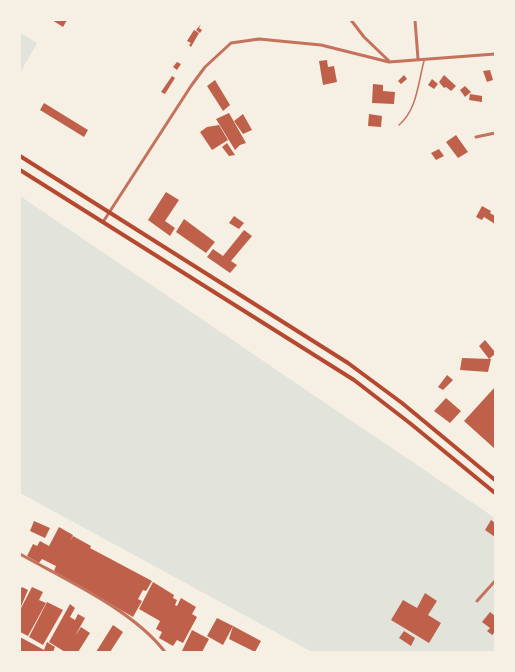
<!DOCTYPE html>
<html>
<head>
<meta charset="utf-8">
<style>
	body { margin:0 }
	#map { position:relative; width:515px; height:672px; overflow:hidden; background:#f6efe4; font-family:"Archivo Narrow",sans-serif }
	canvas { display:block }
	.frame { position:absolute; inset:0; border:21px solid #f6efe4; pointer-events:none }
</style>
</head>
<body>
<div id="map">
<canvas width="515" height="672"></canvas>
<div class="frame"></div>
</div>
<script>
const ctx = document.querySelector('canvas').getContext('2d');
ctx.lineJoin = 'round';
function fill(path, color) { ctx.fillStyle = color; ctx.fill(path, 'evenodd'); }
function strokePath(path, color, width, dash) { ctx.strokeStyle = color; ctx.lineWidth = width; ctx.lineCap = dash ? 'butt' : 'round'; ctx.setLineDash(dash || []); ctx.stroke(path); }
const green = new Path2D(`
	M20 33 37 43 20 73Z
	M20 196 495 518V652H312L20 493Z`);
const building = new Path2D(`
	M52 20H67L63 27Z
	M201 24 199 28 202 30 200 33 196 30Z
	M194 30 199 33 191 47 189 45 191 43 187 41Z
	M327 60 328 67 334 66 337 82 323 85 319 61Z
	M177 62 181 64 177 70 173 67Z
	M490 70 493 80 487 82 483 71Z
	M404 75 407 79 401 84 398 81Z
	M444 75 456 86 451 91 446 87 444 88 439 82Z
	M172 76 175 78 165 94 161 92Z
	M432 79 438 84 434 89 428 85Z
	M215 80 230 105 223 111 207 86Z
	M373 84 383 85V91L395 92 394 104 372 103Z
	M465 86 471 92 465 97 460 90Z
	M470 94 482 96V102L469 100Z
	M44 103 88 130 84 137 40 110Z
	M229 113 246 143 240 145 235 150 216 119Z
	M243 114 252 130 243 134 234 121Z
	M369 114 382 116 381 127 368 126Z
	M219 125 228 140 212 150 200 132 207 127Z
	M456 135 468 152 458 158 446 142Z
	M227 143 235 155 229 156 222 147Z
	M439 149 444 156 436 160 431 153Z
	M166 192 179 200 165 221 175 228 170 236 148 220Z
	M482 206 491 211 490 213 495 216V224L484 217 482 220 476 217Z
	M234 216 244 223 239 229 229 223Z
	M184 219 215 242 206 253 176 232Z
	M244 230 252 236 231 261 237 265 230 273 207 257 213 249 223 256Z
	M485 340 495 352V354L489 359 479 346Z
	M462 358 491 359 488 372 460 370Z
	M447 375 453 380 443 390 438 387Z
	M495 387V449L464 421Z
	M446 398 461 411 450 423 434 411Z
	M491 520 495 523V537L485 530Z
	M34 521 50 528 45 538 30 531Z
	M59 527 73 535 70 541 73 536 91 546 90 548 152 581 146 591 143 590 138 599 142 601 133 617 54 571 56 566 42 559 39 563 27 556 33 544 37 546 40 541 49 546Z
	M153 582 174 595 173 598 177 600 175 605 177 606 181 598 196 607 192 614 197 617 183 643 177 640 173 646 159 638 162 632 156 629 160 621 139 609Z
	M22 587 28 590 20 609V590Z
	M32 587 43 592 39 600 46 603 28 636 20 632V610Z
	M425 593 437 601 428 615 441 623 429 643 391 620 403 600 417 608Z
	M47 602 63 610 43 645 29 637Z
	M70 604 75 608 70 617 75 620 78 614 85 618 75 636 81 627 90 633 78 652H65L49 642Z
	M490 612 495 616V632L492 635 487 631 490 628 482 622Z
	M217 618 233 626 223 645 207 636Z
	M113 625 123 632 110 652H96Z
	M233 626 261 641 255 652 229 639Z
	M192 630 209 639 202 652 182 651Z
	M404 631 415 638 411 646 399 638Z
	M20 637 44 650 47 642 55 647 53 652H20Z`);
const service = new Path2D(`
	M399 125C417 110 418 83 424 61`);
const minor = new Path2D(`
	M351 20 364 37 389 61
	M415 20 418 59
	M476 137 495 133
	M103 222 191 86 205 67 231 43 259 39 321 45 389 62 495 54
	M20 554C66 580 133 610 165 652
	M477 601 495 581`);
const secondary = new Path2D(`
	M20 156 348 363 402 403 495 480
	M20 170 354 380 411 424 495 493`);
fill(green, '#e2e4dc');
fill(building, '#bf614a');
strokePath(service, '#c5725c', 1.5);
strokePath(minor, '#c5725c', 3);
strokePath(secondary, '#b5482f', 4);
</script>
</body>
</html>
